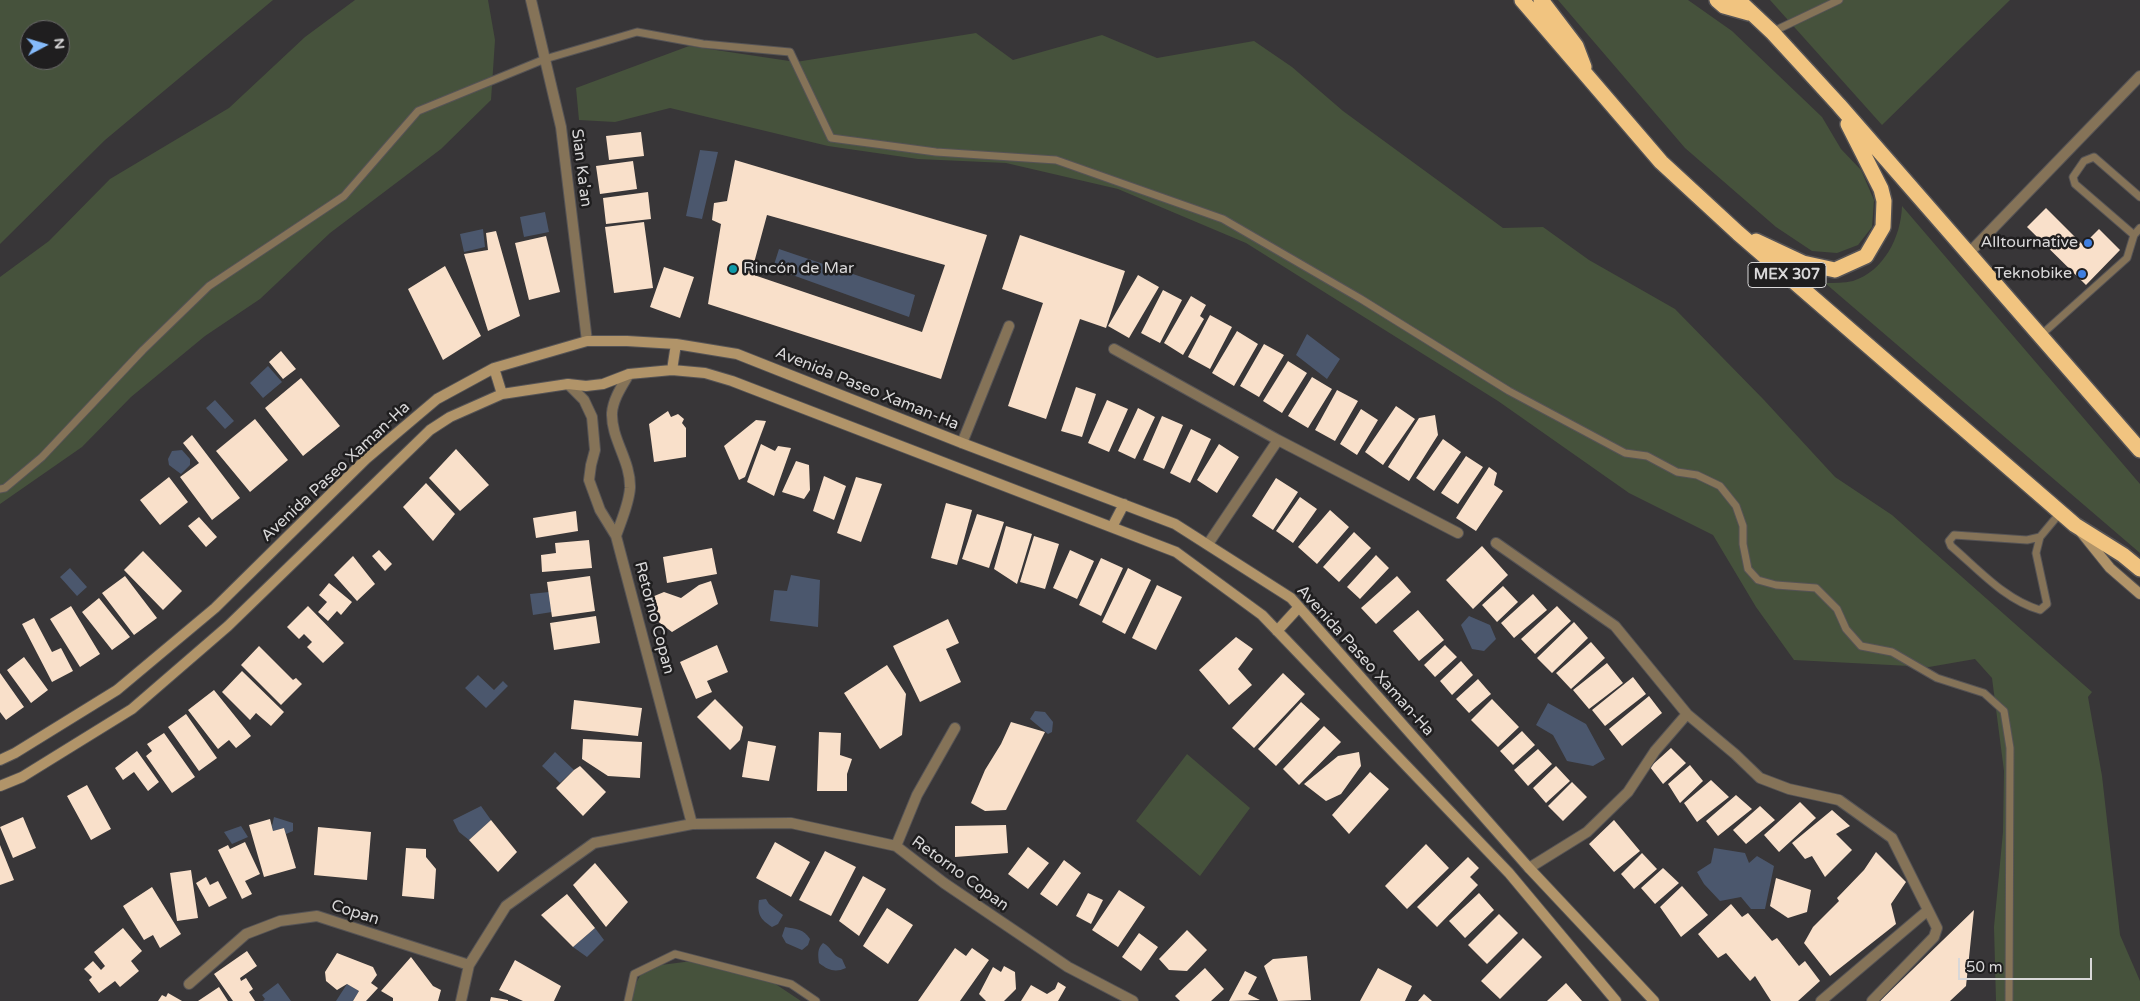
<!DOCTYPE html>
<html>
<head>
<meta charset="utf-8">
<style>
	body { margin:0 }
	#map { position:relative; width:2140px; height:1001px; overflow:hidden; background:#383638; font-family:"Varela Round",sans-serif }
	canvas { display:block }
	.north { position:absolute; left:20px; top:20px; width:50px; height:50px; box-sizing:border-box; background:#1f1e1f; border:1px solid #696869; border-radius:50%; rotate:84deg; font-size:14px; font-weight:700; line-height:20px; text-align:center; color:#d9d8d9 }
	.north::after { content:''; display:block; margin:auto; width:18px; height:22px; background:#85bbfb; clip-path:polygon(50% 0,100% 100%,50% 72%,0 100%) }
	.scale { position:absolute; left:1958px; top:958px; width:134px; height:22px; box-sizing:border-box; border:2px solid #d9d8d9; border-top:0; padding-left:6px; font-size:15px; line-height:18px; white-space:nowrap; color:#d9d8d9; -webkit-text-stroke:4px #1f1e1f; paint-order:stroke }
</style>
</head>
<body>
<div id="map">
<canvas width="2140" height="1001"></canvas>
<div class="north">N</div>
<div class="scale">50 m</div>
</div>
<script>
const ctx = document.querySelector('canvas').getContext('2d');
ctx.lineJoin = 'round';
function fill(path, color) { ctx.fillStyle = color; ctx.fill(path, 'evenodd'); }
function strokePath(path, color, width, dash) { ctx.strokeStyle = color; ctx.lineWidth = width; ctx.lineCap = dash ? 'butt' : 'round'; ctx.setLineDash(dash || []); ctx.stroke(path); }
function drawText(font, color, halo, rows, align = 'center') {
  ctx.font = font + ' "Varela Round",sans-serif'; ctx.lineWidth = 5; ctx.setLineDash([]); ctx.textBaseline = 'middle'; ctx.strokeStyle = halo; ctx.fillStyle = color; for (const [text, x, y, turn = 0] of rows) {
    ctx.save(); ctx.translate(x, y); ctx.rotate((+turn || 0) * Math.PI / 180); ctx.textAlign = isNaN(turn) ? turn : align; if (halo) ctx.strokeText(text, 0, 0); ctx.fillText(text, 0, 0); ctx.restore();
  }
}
const green = new Path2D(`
	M0 0H273L105 140 0 244ZM30 30H60V60H30Z
	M355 0H488L495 40 491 100 441 149 330 233 260 299 205 336 131 397 82 447 0 504V277L49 241 110 179 229 108 305 37Z
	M1558 0H1688L1732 31 1822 117 1841 149 1861 170 1874 200 1872 227 1858 245 1837 253 1812 251 1776 227 1685 148Z
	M1770 0H2010L1882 125Z
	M976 33 1013 60 1102 35 1157 58 1254 41 1292 67 1343 111 1503 228 1543 227 1589 260 1675 309 1764 400 1835 477 1892 515 2092 692 2088 697 2102 776 2120 935 2140 981V1001H1996L1994 927 2003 832 2004 771 1992 678 1975 659 1929 667 1794 660 1756 607 1713 535 1629 493 1498 401 1246 243 1118 189 1006 163 918 159 828 146 670 108 615 122 579 120 576 88 689 46 796 62Z
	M1902 206 2140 484V553L1825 283C1834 283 1844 283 1853 281 1884 271 1901 237 1902 206Z
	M1187 754 1250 808 1200 876 1136 821Z
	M708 959 771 981 801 1001H626L645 967Z`);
const water = new Path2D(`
	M700 150 718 152 702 219 686 216Z
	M545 212 549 232 524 237 520 217Z
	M483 229 485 247 464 252 460 234Z
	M779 249 915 295 909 317 773 268Z
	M1307 334 1340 359 1327 379 1296 355Z
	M268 366 282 382 263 398 250 383Z
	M215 400 234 421 225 429 206 408Z
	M182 450 190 459V465L181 474 169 465 168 459 172 451Z
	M70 568 87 587 77 596 60 577Z
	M791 575 820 580 818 627 770 621 774 590 787 591Z
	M549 592 552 612 533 615 530 594Z
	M1469 616 1490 625 1496 639 1484 651 1472 649 1461 625Z
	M478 675 494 690 503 681 508 686 486 708 465 688Z
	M1548 703 1586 724 1605 759 1593 766 1567 761 1553 735 1536 725Z
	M1035 711 1045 712 1053 722 1052 732 1048 734 1030 719Z
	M555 752 574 770 560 783 542 766Z
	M481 806 491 820 469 840 459 832 453 820Z
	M274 817 293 823V831L286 834 284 828 273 831 272 826Z
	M241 826 248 837 232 844 224 832Z
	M1714 848 1745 853 1749 863 1757 856 1774 866 1765 909H1751L1741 897 1720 901 1704 884 1697 872 1711 863Z
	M766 899 769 904 783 915 778 924 772 927C760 919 757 914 759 900Z
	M785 927C796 929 804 929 810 939L808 945 802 950 786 943 782 936Z
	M595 928 604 940 587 957 573 947Z
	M823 943C832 947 831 955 842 959L846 968C835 973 828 970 819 963 818 955 817 949 823 943Z
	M278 983 291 1001H263L265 999 262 995Z
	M347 984 359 991 353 1001H336Z`);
const building = new Path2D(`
	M641 132 644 156 609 160 606 136Z
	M735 160 987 235 941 379 708 304 721 224 712 220 714 203 727 201ZM767 215 945 265 922 332 751 274Z
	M633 161 637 189 600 194 596 166Z
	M648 192 651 219 606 224 603 198Z
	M2046 208 2083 245 2099 229 2120 250 2086 285 2027 227Z
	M644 222 653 288 614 293 605 227Z
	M496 231 520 316 488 331 464 254 488 250 486 233Z
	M1020 235 1125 271 1106 328 1080 319 1046 419 1008 406 1043 303 1002 289Z
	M546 236 560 292 529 300 515 243Z
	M445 266 481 336 443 360 408 289Z
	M664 267 694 277 680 318 650 307Z
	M1138 275 1159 287 1129 338 1108 326Z
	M1163 290 1182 300 1160 343 1141 333Z
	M1191 296 1206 305 1200 316 1204 319 1183 355 1164 343Z
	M1210 315 1232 327 1210 369 1188 357Z
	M1237 331 1258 344 1234 386 1212 373Z
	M1264 344 1284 355 1259 397 1240 386Z
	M281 351 296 369 283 379 269 362Z
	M1288 361 1307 373 1282 413 1263 401Z
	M1312 377 1332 389 1308 428 1288 416Z
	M301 378 340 426 303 456 265 408Z
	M1076 387 1096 394 1082 437 1061 431Z
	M1337 390 1358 401 1335 441 1315 430Z
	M1107 400 1128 409 1109 452 1088 443Z
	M1396 406 1415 419 1383 465 1365 452Z
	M1138 408 1155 417 1135 459 1118 451Z
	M1361 409 1378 420 1357 455 1340 444Z
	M668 411 671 417 678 414 684 419 682 423 686 428V457L654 462 649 424Z
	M1435 415 1438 435 1409 481 1388 467 1419 418Z
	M1162 416 1183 425 1164 469 1143 460Z
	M255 419 288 460 250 492 216 451Z
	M756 420 766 421 745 477 739 480 724 446Z
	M1191 429 1211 439 1190 483 1170 473Z
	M192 435 240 498 212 520 180 477 199 463 183 443Z
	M1443 439 1461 452 1434 491 1416 478Z
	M761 444 775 451 778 446 791 448 774 496 747 482Z
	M1219 444 1239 457 1217 493 1197 480Z
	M456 449 489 485 460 511 429 478Z
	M1466 456 1483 467 1458 504 1441 493Z
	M796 461 809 465 810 490 804 499 782 492Z
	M1489 467 1497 473 1494 485 1503 491 1476 531 1456 518Z
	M824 476 846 486 834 520 813 511Z
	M169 477 188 502 160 525 140 500Z
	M856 477 882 484 861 542 837 533Z
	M1276 478 1298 492 1273 530 1252 516Z
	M426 483 455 514 433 541 403 507Z
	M1300 497 1317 509 1293 543 1276 531Z
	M946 503 972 510 957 565 931 558Z
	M1330 510 1349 527 1317 564 1298 547Z
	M576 511 578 531 536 538 533 518Z
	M977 514 1004 522 989 568 962 559Z
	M199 517 217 537 206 547 188 526Z
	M1006 526 1032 534 1017 584 994 569Z
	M1354 532 1371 548 1339 582 1323 567Z
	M1034 536 1059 544 1045 589 1020 582Z
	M589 540 592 568 542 572 541 555 556 553 555 543Z
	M1482 546 1508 575 1473 609 1446 580Z
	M712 548 717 574 667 583 663 557Z
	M379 550 392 564 385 571 372 556Z
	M1070 550 1094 561 1077 599 1053 588Z
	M143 551 182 591 163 610 124 570Z
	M1376 555 1389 568 1360 599 1347 587Z
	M353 556 375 584 357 601 334 575Z
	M1101 558 1123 568 1101 616 1079 605Z
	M1128 568 1151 580 1125 634 1102 622Z
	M125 576 157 618 134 635 102 593Z
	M590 576 595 611 552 617 547 582Z
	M1397 576 1411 592 1376 624 1361 608Z
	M711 581 718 604 672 632 656 620 647 599 664 592 681 598 699 585Z
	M329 583 352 602 341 615 337 611 328 621 318 612 327 602 319 595Z
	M1157 585 1182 597 1156 650 1132 638Z
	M1503 586 1518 602 1497 622 1482 605Z
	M1533 594 1547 610 1514 638 1501 623Z
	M99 598 130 637 112 650 82 612Z
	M71 606 100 654 80 667 50 619Z
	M308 606 344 643 323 663 307 647 312 642 304 634 299 639 287 627Z
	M1557 606 1571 621 1535 654 1521 639Z
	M1418 610 1444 640 1419 661 1393 631Z
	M596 616 600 643 554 650 550 623Z
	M34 618 52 652 61 648 73 671 52 682 22 624Z
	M948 619 959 643 946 649 961 682 920 702 893 646Z
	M1574 622 1588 638 1552 673 1537 658Z
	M1236 637 1253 649 1238 669 1252 685 1229 705 1199 670Z
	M1591 642 1605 658 1571 689 1556 673Z
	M717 645 728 672 707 681 712 692 696 699 680 662Z
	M1445 645 1457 657 1435 677 1424 665Z
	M259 646 293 680 296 678 302 684 281 705 241 665Z
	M24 657 48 690 31 703 7 670Z
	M1461 661 1473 675 1452 695 1440 681Z
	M1607 663 1623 683 1589 709 1573 690Z
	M887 665 906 694 902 735 880 749 844 693Z
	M242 671 284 712 271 726 256 713 250 720 222 692Z
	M0 673 24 707 6 720 0 712Z
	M1283 673 1305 694 1254 748 1232 728Z
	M1633 677 1646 694 1605 726 1592 710Z
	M1478 679 1491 694 1469 713 1456 699Z
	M214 690 251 736 236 748 229 740 218 749 188 710Z
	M1649 696 1662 713 1622 746 1609 729Z
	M715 699 743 727 740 740 730 750 697 717Z
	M1492 699 1519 727 1498 747 1471 720Z
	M574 700 642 708 638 736 571 729Z
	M1301 702 1320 719 1276 766 1258 749Z
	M186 714 217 758 199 771 168 727Z
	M1011 722 1045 732 1006 810 985 811 971 803 985 770 1001 744Z
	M1324 726 1341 742 1299 785 1283 769Z
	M1522 731 1535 745 1513 765 1500 751Z
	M819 732 841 733 840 755 852 759 847 774V791H817Z
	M164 733 195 777 172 793 146 756 152 751 147 744Z
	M583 739 642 742 640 778 608 776 582 759Z
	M748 741 776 746 769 781 742 777Z
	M1671 748 1686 763 1663 784 1650 767Z
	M1538 749 1552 764 1528 786 1514 770Z
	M137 751 159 782 148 791 134 772 123 780 115 768Z
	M1359 752 1361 766 1341 794 1326 801 1304 784 1338 756Z
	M1690 765 1703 781 1680 803 1668 784Z
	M580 766 606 792 583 816 556 788 574 770Z
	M1556 766 1570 781 1546 803 1533 788Z
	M1370 772 1389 789 1349 834 1332 815Z
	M1711 780 1729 797 1697 822 1684 803Z
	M1572 782 1587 797 1563 821 1548 806Z
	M87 785 111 829 91 840 67 796Z
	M1736 795 1752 809 1718 836 1706 821Z
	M1800 802 1816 818 1779 852 1764 835Z
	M1760 806 1775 820 1746 844 1733 830Z
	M1832 810 1850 826 1836 834 1852 850 1825 877 1812 856 1805 859 1792 843Z
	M23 817 36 848 13 858 0 827Z
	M270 819 273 831 284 828 296 868 264 877 249 825Z
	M491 820 517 852 498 872 469 840Z
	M1614 820 1640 851 1614 872 1589 844Z
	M1006 825 1008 853 955 857V826Z
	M318 827 371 832 367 880 314 875Z
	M245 842 260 874 245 881 252 894 242 899 218 850 228 845 230 849Z
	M775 842 810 862 791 897 756 878Z
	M1426 844 1449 868 1407 909 1385 886Z
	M0 845 14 880 0 885Z
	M1028 847 1049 863 1028 889 1008 874Z
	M406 848 426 849V857L436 869 434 899 402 896Z
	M825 851 856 867 831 916 799 900Z
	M1876 852 1906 882 1891 904 1896 924 1830 976 1804 943 1813 927 1839 901 1837 898 1864 870Z
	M1642 853 1657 869 1634 889 1621 874Z
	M1468 857 1479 868 1470 877 1478 885 1437 927 1417 907Z
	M1064 860 1081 873 1057 906 1040 894Z
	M595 863 628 902 606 927 573 885Z
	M1663 868 1679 883 1655 904 1641 888Z
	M191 870 198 918 177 921 170 873Z
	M863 876 886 889 859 936 839 921Z
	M206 877 210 885 218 881 227 898 209 907 196 883Z
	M1776 878 1811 890 1807 912 1788 918 1770 906Z
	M1682 886 1708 915 1681 937 1660 907Z
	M152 887 181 934 160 948 153 935 144 940 123 906Z
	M1119 890 1145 907 1118 947 1092 930Z
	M1088 893 1103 900 1091 924 1076 916Z
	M1479 893 1494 910 1465 938 1449 921Z
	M567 894 595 928 573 947 541 915Z
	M1731 904 1742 917 1748 913 1772 941 1777 938 1799 966 1805 961 1820 981 1798 1001H1771L1755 976 1750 981 1726 953 1718 958 1698 934Z
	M887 908 913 925 888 964 863 946Z
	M1974 910 1966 986 1950 1001H1880Z
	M1499 914 1518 933 1487 964 1468 945Z
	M123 928 142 951 131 961 139 971 120 987 115 981 99 993 89 980 92 977 84 969 93 961 101 970 105 966 94 952Z
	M1187 930 1207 950 1187 971 1169 970 1159 959Z
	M1139 933 1158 947 1141 971 1122 957Z
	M1523 938 1542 957 1500 999 1481 981Z
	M955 948 966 956 972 948 989 960 960 1001H918Z
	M247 951 257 966 240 978 241 981 246 978 253 989 249 992 255 1001H233L214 974Z
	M337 953 373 967 377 975 371 983 378 988 366 1001H353L359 991 347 984 337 990 326 981 325 972Z
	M1307 956 1311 1000 1278 1001 1264 966 1273 959Z
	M411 957 433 986 441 990 438 1001H393V998L381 991Z
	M515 960 561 986 554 1001H523L499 990Z
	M1004 966 1015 972 1016 989 1004 1001H986L979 994 993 967 1001 972Z
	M1205 968 1224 989 1211 1001H1180L1175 996Z
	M1378 968 1412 986 1405 1001H1360Z
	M1245 971 1257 977 1248 994 1260 1000 1229 1001Z
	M1058 982 1066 987 1058 1001H1021L1031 985 1047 994 1055 989Z
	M1566 983 1582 1001H1547Z
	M219 987 228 1001H198Z
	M168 993 182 1001H158L162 995 166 997Z
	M1424 994 1432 1001H1418Z
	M491 997 508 1000V1001H490Z`);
const lane = new Path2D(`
	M1772 32 1839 0
	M2134 235 2075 184 2073 177 2084 161 2094 157 2140 197
	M2041 335 2127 258 2134 235 2140 228
	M0 489 5 488 42 457 143 350 209 286 344 196 418 111 545 59 637 32 703 44 790 52 831 138 936 152 1056 160 1223 219 1361 299 1509 391 1625 453 1647 456 1677 472 1697 475 1720 486 1736 506 1743 526V544L1748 569 1758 580 1776 585 1816 588 1837 609 1846 629 1861 646 1892 652 1937 678 1984 693 2004 711 2010 748 2009 1001
	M2040 537 2036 553 2047 604 2040 610C2005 600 1978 569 1951 546L1949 541 1954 535 2027 540 2040 537 2060 513
	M628 1001 634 974 675 954 791 984 816 1001`);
const street = new Path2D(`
	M531 0 561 127 587 341
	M1969 253 2140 76
	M1114 349 1278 440 1458 533
	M568 384 584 400 592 417 595 450 591 465 589 480 600 510 616 536 692 824
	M962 443 1009 326
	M616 536C621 521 629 504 630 488 631 461 611 439 612 413 613 399 622 386 629 374
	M1496 543 1615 626 1687 714 1735 754 1760 778 1789 789 1839 800 1892 838 1937 928 1934 937 1872 1001
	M1208 544 1278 440
	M896 846 917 795 955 728
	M1529 868 1587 832 1628 792 1655 751 1687 714
	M189 984 246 934 280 921 317 916 469 965
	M461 1001 469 965 506 906 594 843 692 824 791 823 896 846 944 883 1068 967 1133 1001
	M1821 1001 1927 911`);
const secondary = new Path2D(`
	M494 368 502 394
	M672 370 676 344
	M1112 527 1124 504
	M2081 532 2110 568 2140 594
	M1277 631 1299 607
	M0 760 15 753 117 690 215 608 366 459 437 399 494 368 587 341H627L676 344 737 354 962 443 1175 524 1291 598 1529 868 1654 1001
	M0 786 22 777 132 709 228 626 430 430 450 417 502 394 568 384 586 386 603 384 629 374 672 370 705 373 732 381 1176 552 1262 615 1509 873 1616 1001`);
const highway = new Path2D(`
	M1522 0 1661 162 1738 233 2075 525 2123 555 2140 569
	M1541 0 1576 46 1584 67
	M1717 0 1724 6 1749 13
	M1738 0 1772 32 1839 105 2140 450
	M1756 241 1803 263 1835 270 1866 256 1883 227 1884 201 1881 189 1848 124`);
const markers = [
	[2088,243,5,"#3f7fe0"],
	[733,269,5,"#0f9aa8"],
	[2082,274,5,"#3f7fe0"]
];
const shields = [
	[1787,275,78]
];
const shieldNames = [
	["MEX 307",1787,275]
];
const streetNames = [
	["Sian Ka'an",581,168,83],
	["Avenida Paseo Xaman-Ha",867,389,22],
	["Avenida Paseo Xaman-Ha",336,472,-43],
	["Retorno Copan",654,618,75],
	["Avenida Paseo Xaman-Ha",1365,661,48],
	["Retorno Copan",960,874,36],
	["Copan",355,913,18]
];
const poiNames = [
	["Alltournative",2078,243],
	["Rincón de Mar",743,269,"left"],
	["Teknobike",2072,274]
];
fill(green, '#46523c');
fill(water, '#4b576d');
fill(building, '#f9e0ca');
strokePath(lane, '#555355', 9);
strokePath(street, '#555355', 12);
strokePath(secondary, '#555355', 12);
strokePath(highway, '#555355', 18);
strokePath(lane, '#857358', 7);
strokePath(street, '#857358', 10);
strokePath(secondary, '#b19469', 10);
strokePath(highway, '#f1c480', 15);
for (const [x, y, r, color] of markers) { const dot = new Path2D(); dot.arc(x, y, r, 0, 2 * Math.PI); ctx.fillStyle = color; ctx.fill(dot); strokePath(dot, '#1f1e1f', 2); }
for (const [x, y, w] of shields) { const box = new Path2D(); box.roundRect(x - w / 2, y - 12.5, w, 25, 4); ctx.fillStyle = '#1f1e1f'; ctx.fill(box); strokePath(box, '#d9d8d9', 1); }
drawText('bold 15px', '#d9d8d9', null, shieldNames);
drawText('16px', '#d9d8d9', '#1f1e1f', streetNames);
drawText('16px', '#d9d8d9', '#1f1e1f', poiNames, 'right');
</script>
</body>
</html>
